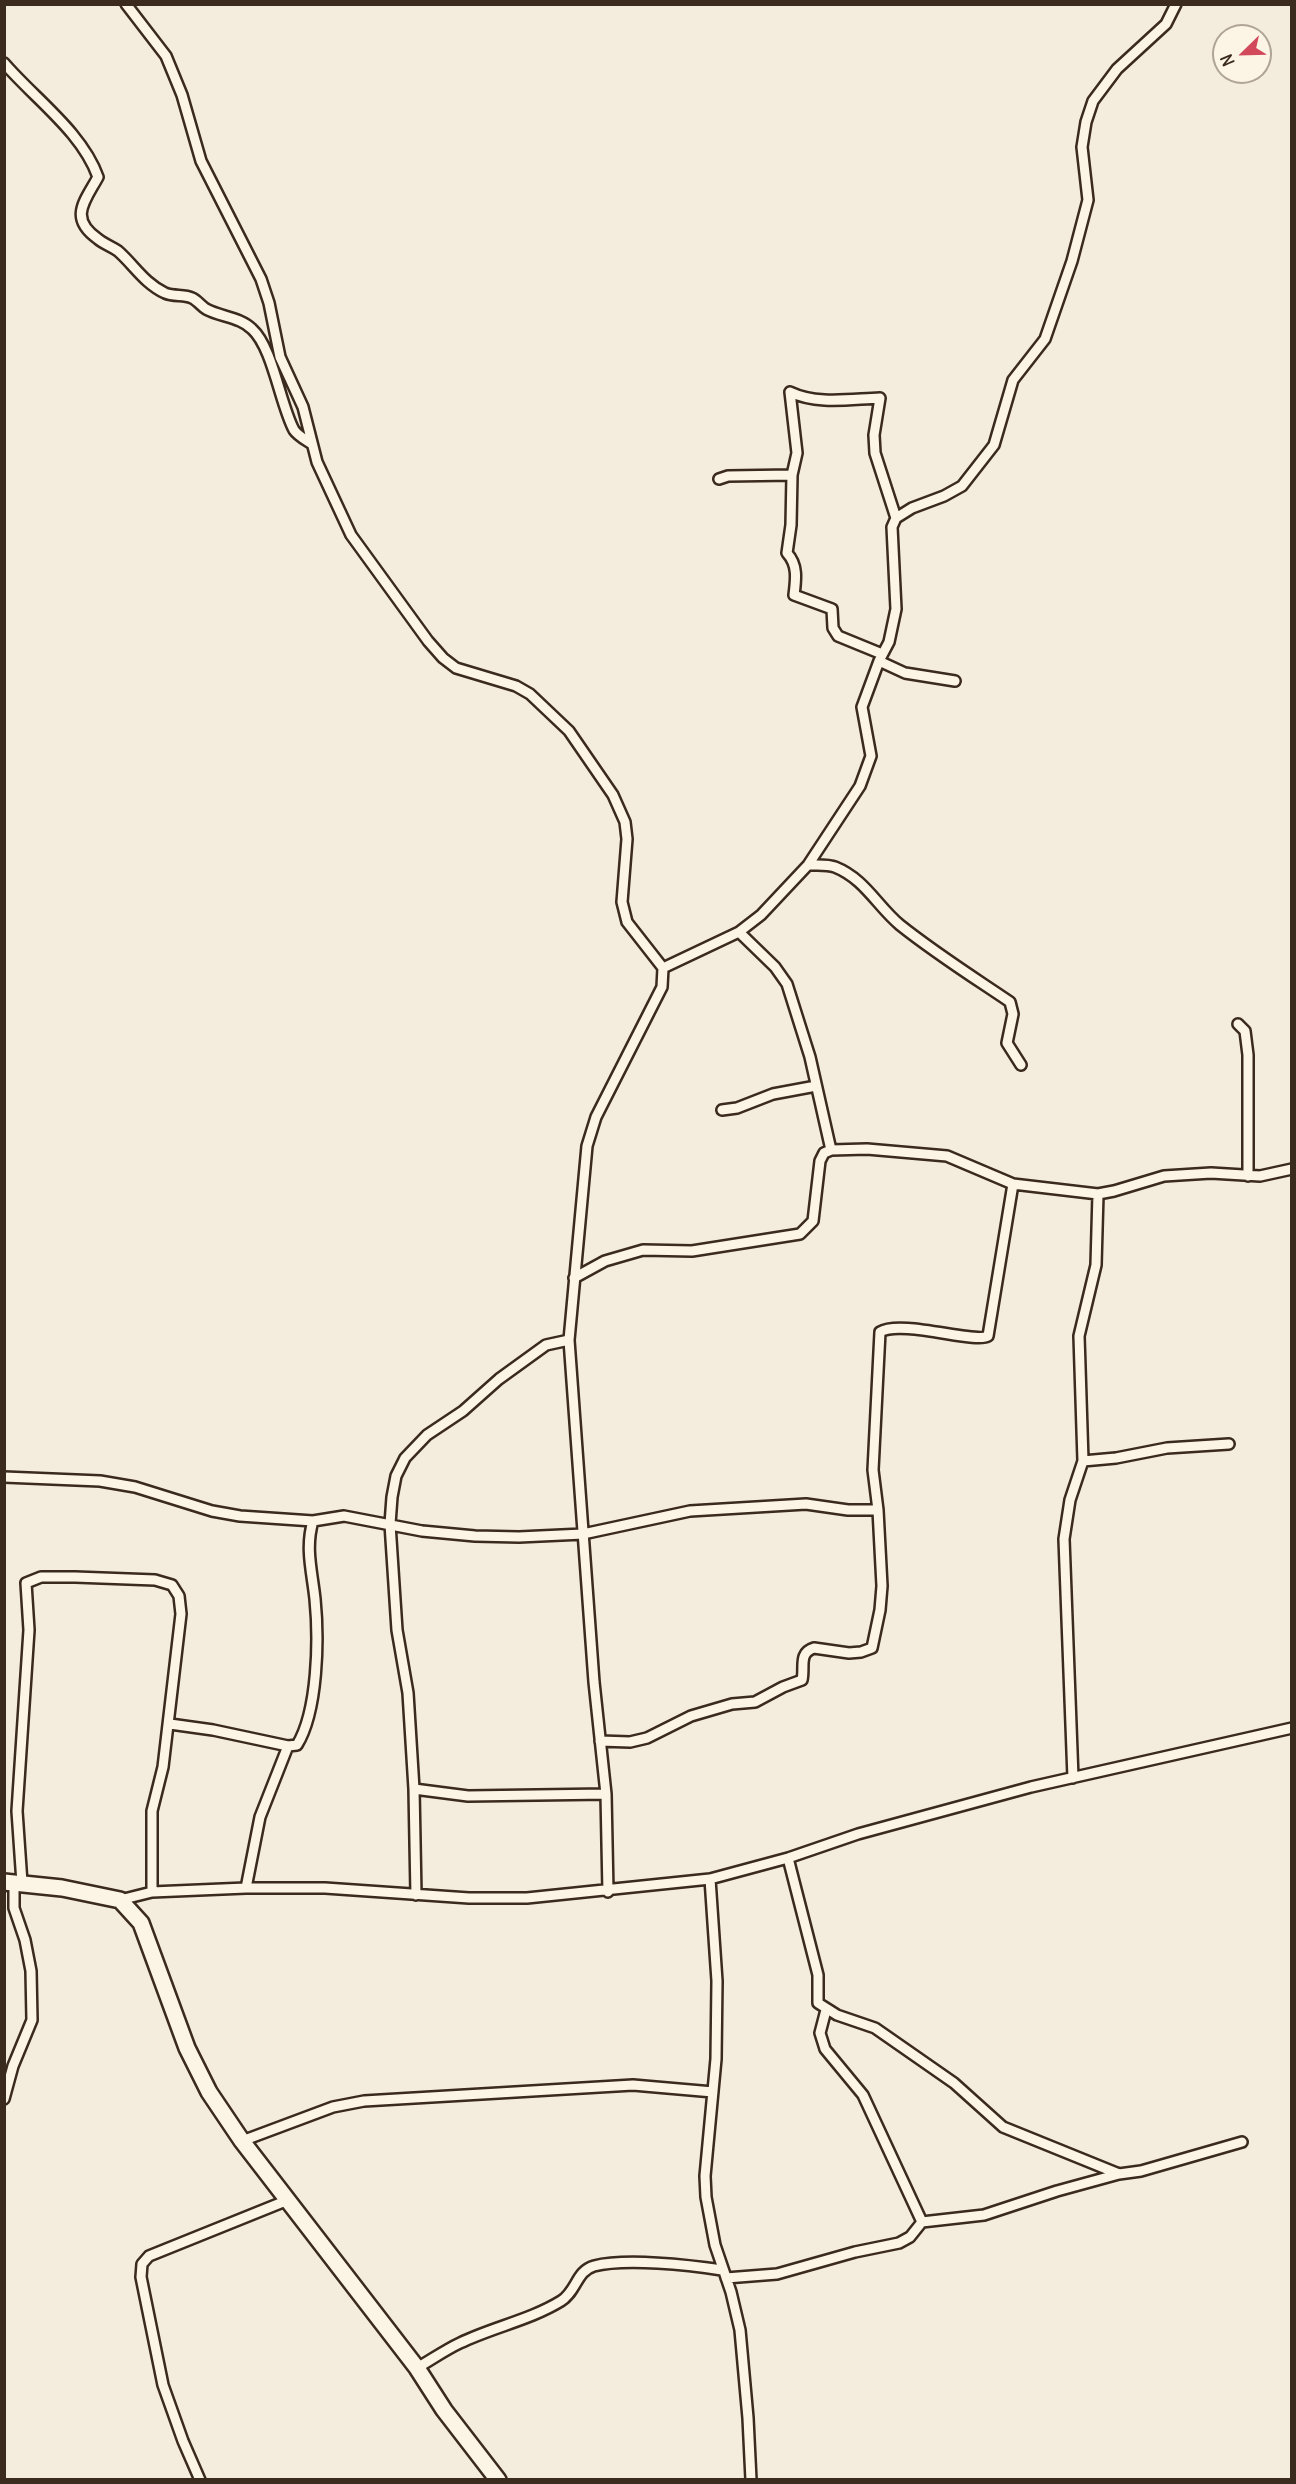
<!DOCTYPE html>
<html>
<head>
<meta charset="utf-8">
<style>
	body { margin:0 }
	#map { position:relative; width:1296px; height:2484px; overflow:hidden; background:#f4eddd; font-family:Delius,sans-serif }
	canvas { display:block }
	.frame { position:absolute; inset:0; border:6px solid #3b2a1e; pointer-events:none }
	.north { position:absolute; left:1212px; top:24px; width:60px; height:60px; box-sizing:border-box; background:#fcf5e5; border:2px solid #afa495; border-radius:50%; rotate:247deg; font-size:16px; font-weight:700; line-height:24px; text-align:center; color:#3b2a1e }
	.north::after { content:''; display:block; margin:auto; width:21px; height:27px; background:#d1495b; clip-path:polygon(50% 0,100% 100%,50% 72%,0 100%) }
</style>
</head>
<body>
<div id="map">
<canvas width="1296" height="2484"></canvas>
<div class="frame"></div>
<div class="north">N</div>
</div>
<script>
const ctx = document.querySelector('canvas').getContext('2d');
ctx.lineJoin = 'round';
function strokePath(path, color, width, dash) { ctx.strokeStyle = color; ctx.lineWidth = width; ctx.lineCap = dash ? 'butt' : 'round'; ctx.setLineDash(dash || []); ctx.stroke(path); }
const minor = new Path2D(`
	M126 4 166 56 182 95 201 161 261 279 269 303 280 357 303 407 317 462 351 535 428 641 443 658 456 668 516 686 530 694 569 731 613 795 625 822 627 839 622 902 627 922 663 968 662 987 596 1117 587 1146 569 1340 594 1682 606 1794 608 1892
	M4 63C35 99 82 132 98 177 85 201 68 218 98 239 104 244 111 246 118 251 134 265 144 283 165 293 174 297 184 294 192 298 197 300 201 306 206 309 221 317 240 317 252 329 273 348 280 404 294 430 298 436 306 440 312 444
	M790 392C817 405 850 399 880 398L874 435 875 453 896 518
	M792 475 791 525 787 553C798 565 796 579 794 595L832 609 833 628 838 636 882 654
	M719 479 728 476 792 475 797 453 790 392
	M879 661 905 673 955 681
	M808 865C816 865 828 864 835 867 865 879 877 906 900 925 935 953 973 977 1010 1002L1013 1014 1007 1043 1021 1065
	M739 932 775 967 787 984 810 1057 831 1150
	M663 968 739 932 761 915 808 865 860 786 871 756 862 707 879 661 889 642 896 609 892 527 896 518 912 508 944 496 962 486 994 445 1013 380 1045 339 1072 261 1088 200 1082 147 1086 122 1093 101 1117 69 1166 24 1176 4
	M1238 1024 1245 1031 1248 1055V1176
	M722 1110 737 1108 773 1094 816 1086
	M574 1278 605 1261 643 1250 692 1251 800 1234 813 1221 820 1161 824 1153 831 1150 867 1149 947 1156 1013 1184 1098 1194 1114 1191 1164 1176 1211 1173 1260 1176 1292 1169
	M1083 1461 1116 1458 1167 1448 1229 1444
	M4 1477 100 1481 135 1487 212 1511 240 1516 313 1521 344 1516 422 1531 475 1536 519 1537 583 1534 690 1511 806 1504 848 1510H878
	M170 1724 213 1730 288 1746 297 1745C318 1711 319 1639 315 1599 312 1571 305 1548 313 1521
	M600 1741 630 1742 647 1738 691 1716 732 1704 755 1702 783 1687 802 1680C805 1667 798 1653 814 1648L849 1653 861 1652 872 1648 880 1610 882 1586 878 1510 873 1470 880 1332C901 1319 976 1344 988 1336L1013 1184
	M1073 1778 1064 1539 1070 1500 1083 1461 1079 1336 1096 1265 1098 1194
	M414 1789 468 1796 606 1794
	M788 1858 818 1975V2003L837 2015 875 2028 954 2083 1003 2127 1119 2174
	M710 1879 717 1981 716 2059 705 2176 706 2197 715 2245 731 2292 740 2330 748 2418 751 2480
	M22 1883 17 1811 29 1630 26 1583 41 1577H75L155 1580 172 1585 179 1596 181 1614 163 1767 152 1811V1892
	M246 1888 260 1817 288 1746
	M416 1895 414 1789 408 1693 397 1630 390 1524 392 1497 396 1476 405 1458 427 1435 463 1411 499 1379 546 1345 569 1340
	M120 1900 152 1892 246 1888H325L469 1898H527L710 1879 788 1858 858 1834 1031 1787 1292 1728
	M826 2010 820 2033 825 2049 863 2095 922 2222
	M4 2099 13 2066 32 2020 31 1971 25 1940 14 1908V1882
	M242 2141 333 2107 364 2101 633 2085 713 2092
	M726 2278 777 2274 855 2252 899 2243 910 2237 922 2222 984 2215 1057 2191 1119 2174 1141 2171 1242 2142
	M417 2368C431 2360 445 2350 460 2343 493 2327 530 2320 561 2301 577 2291 576 2271 594 2266 626 2258 689 2265 722 2270
	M200 2480 183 2441 163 2385 141 2277 142 2264 149 2256 288 2200`);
const primary = new Path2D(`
	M4 1882 62 1888 120 1900 141 1923 187 2048 209 2092 242 2141 417 2368 444 2410 498 2480`);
strokePath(minor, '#3b2a1e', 14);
strokePath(primary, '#3b2a1e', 20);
strokePath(minor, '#fcf5e5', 9);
strokePath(primary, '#fcf5e5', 15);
</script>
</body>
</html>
